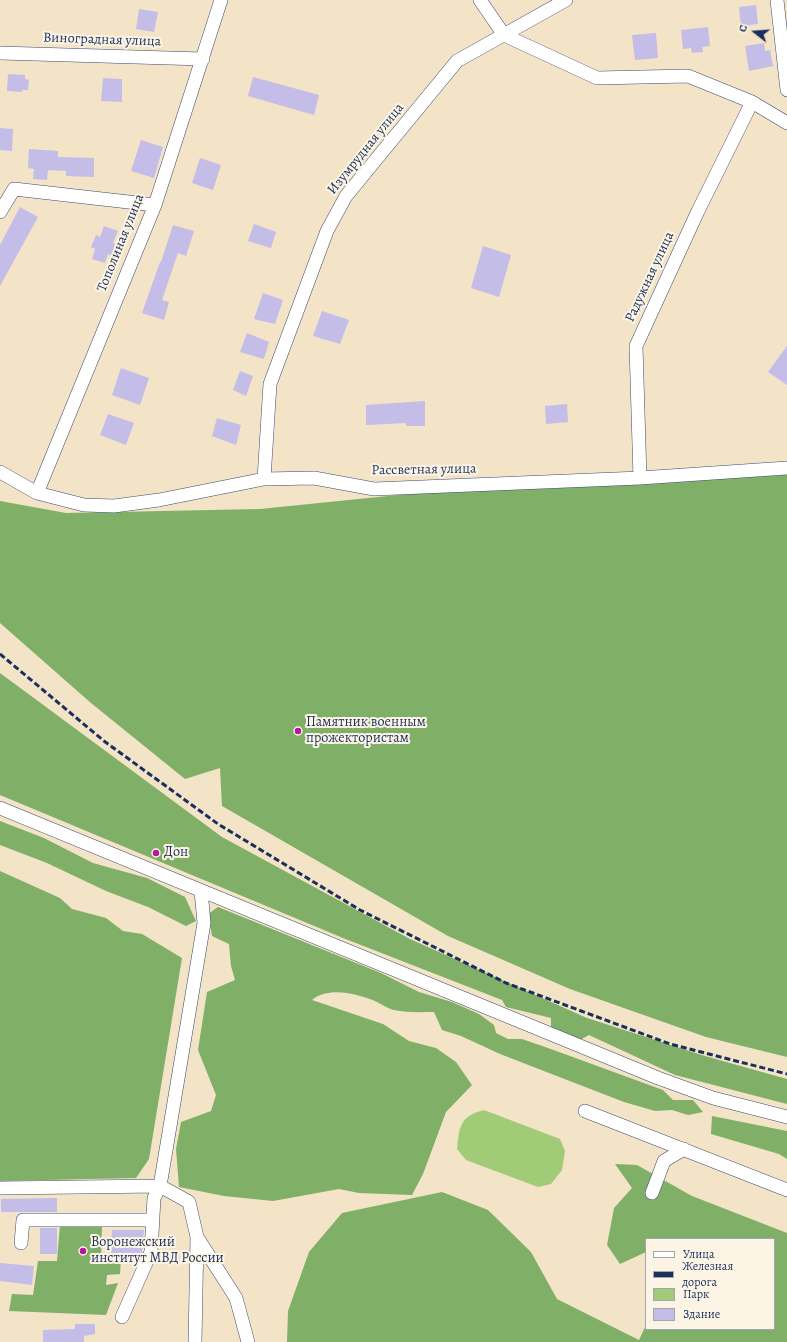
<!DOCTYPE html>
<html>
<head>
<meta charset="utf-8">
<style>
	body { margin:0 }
	#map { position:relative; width:787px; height:1342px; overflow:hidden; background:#f3e3c7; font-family:Alegreya,serif }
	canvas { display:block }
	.legend { position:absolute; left:645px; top:1238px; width:130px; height:92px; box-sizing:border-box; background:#fcf5e5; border:1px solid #a2a6af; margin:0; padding:5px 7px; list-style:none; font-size:12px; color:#1b2f5e }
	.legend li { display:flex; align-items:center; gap:8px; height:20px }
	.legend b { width:20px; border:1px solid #a2a6af }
	.north { position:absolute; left:735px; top:12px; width:40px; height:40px; -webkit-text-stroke:3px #fcf5e5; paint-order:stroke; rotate:287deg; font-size:11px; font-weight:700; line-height:16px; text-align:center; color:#1b2f5e }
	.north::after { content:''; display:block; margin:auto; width:14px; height:18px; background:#1b2f5e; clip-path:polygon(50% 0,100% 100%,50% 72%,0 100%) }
</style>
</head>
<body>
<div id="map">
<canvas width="787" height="1342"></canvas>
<ul class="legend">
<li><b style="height:5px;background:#fff"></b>Улица</li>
<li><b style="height:5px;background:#1b2f5e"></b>Железная дорога</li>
<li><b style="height:11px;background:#a1cb77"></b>Парк</li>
<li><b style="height:11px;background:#c4bde8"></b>Здание</li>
</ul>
<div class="north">С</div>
</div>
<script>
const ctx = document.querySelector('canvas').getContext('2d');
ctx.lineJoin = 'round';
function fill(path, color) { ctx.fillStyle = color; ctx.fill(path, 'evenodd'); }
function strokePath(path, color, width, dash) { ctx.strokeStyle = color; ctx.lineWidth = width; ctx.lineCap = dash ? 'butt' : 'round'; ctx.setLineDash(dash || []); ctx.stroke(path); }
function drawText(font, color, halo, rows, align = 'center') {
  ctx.font = font + ' Alegreya,serif'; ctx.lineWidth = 4; ctx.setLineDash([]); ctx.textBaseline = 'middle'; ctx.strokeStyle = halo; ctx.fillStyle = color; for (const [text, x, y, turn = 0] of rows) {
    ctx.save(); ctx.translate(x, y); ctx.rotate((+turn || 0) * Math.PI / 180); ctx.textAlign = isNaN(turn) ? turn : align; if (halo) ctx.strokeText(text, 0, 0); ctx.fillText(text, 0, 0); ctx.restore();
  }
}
const green = new Path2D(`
	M484 1110 560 1139 565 1151 562 1170 551 1184 538 1187 466 1160 457 1149C459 1127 460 1116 484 1110Z`);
const forest = new Path2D(`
	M787 473V1057L706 1037 570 989 448 936 222 806 220 768 185 779 91 703 0 623V501L66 513 260 509 467 488Z
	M0 673 222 837 410 939 587 1018 705 1056 787 1079V1104L675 1075 589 1035 578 1041 551 1030V1018L506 1007 502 1000 343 938 0 795Z
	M0 821 44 838 93 863 147 878 185 897 196 921 186 926 148 907 106 891 47 863 0 845Z
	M0 871 60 898 72 909 106 918 123 931 142 934 182 958 149 1159 136 1178 0 1181Z
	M218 907 381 973 419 992 452 1002 479 1014 494 1025 496 1033 508 1039H522L548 1048 663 1090 673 1100H693L703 1112 688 1115 672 1110 655 1111 624 1102 500 1054 461 1036 442 1030 434 1012C421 1012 407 1013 394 1010 388 1009 382 1004 377 1002 358 994 329 986 312 1000L383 1024 409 1041 436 1048 456 1062 472 1085 446 1112 423 1174 412 1195 359 1193 339 1189 273 1201 224 1196 179 1187 176 1149 181 1122 211 1111 216 1095 198 1050 207 992 235 980 231 966 229 944 212 936 208 914Z
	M712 1116 787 1131V1159L779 1154 711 1134Z
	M615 1164 637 1165 692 1196 787 1233V1342H287L288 1311 309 1252 342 1213 442 1192 488 1210 531 1252 557 1299 639 1340 646 1325V1329H774V1239H646V1252L620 1264 607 1245 614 1208 632 1188Z
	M60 1225 102 1226 101 1258 121 1259 120 1274 107 1275 106 1285 118 1283 106 1315 9 1311 12 1294 33 1295 38 1261H57Z`);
const building = new Path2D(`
	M756 5 758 24 741 26 739 7Z
	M139 9 158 12 154 32 136 29Z
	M708 27 710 46 702 47 703 52 692 53 691 48 683 49 681 30Z
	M656 33 658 58 635 60 632 35Z
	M764 43 765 51 770 50 773 66 749 71 745 46Z
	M8 74 25 75V79L29 80 28 90H22V92L7 91Z
	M253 77 319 95 314 115 248 96Z
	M103 78 122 79V102L101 101Z
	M0 128 13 129 12 151 0 150Z
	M141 140 163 147 154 178 131 171Z
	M29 149 58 151V157L94 158V177L66 176V171L48 170 47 180 33 179 34 169 28 168Z
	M200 158 221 165 213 190 192 183Z
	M20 207 38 217 0 286V245Z
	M254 224 276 232 271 248 248 241Z
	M173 225 194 231 186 256 178 253 162 300 169 302 164 320 142 313 160 262H161Z
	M104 226 118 231 113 243 116 244 112 256 108 254 105 263 92 259 95 249 91 247 96 235 100 237Z
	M483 246 511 255 499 297 471 288Z
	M263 293 283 300 275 324 254 319Z
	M322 311 349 320 340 344 313 336Z
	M247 333 269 342 264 359 240 352Z
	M787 346V385L768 372Z
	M121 368 149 378 140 405 112 395Z
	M240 371 253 376 246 396 233 390Z
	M425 401V426H406V423L366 425V405Z
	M567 404 568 422 546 424 545 406Z
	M108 414 134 423 126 445 100 435Z
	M217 418 241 425 236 445 212 436Z
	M57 1198V1212H1V1199Z
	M40 1228H57V1254H40Z
	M112 1230H144L142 1254 111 1253Z
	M0 1263 34 1266 32 1285 0 1281Z
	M75 1324H95V1334L84 1336V1342H43V1330L75 1329Z`);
const minor = new Path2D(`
	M480 0 504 35 597 78 688 76 752 102 787 123
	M777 0 787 90
	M0 53 203 59
	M0 212 14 189 155 205
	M0 472 37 493 84 505 114 506 159 500 264 479 314 478 374 489 640 478 787 468
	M640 478 636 346 698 211 752 102
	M264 479 270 384 327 231 346 196 457 61 566 0
	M37 493 155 205 221 0
	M0 808 658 1078 713 1098 787 1117
	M585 1111 787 1190
	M0 1188 160 1186 189 1202 197 1237 195 1342
	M652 1193 664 1161 684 1149
	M197 1237 236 1298 248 1342
	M21 1243 23 1220H152
	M122 1317 151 1252 154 1198 160 1186 204 923 201 891`);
const rail = new Path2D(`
	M0 654 104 741 218 824 360 910 506 983 670 1044 787 1074`);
const markers = [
	[298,731,4,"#b5179e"],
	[156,853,4,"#b5179e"],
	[83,1251,4,"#b5179e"]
];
const streetNames = [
	["Виноградная улица",102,40,2],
	["Изумрудная улица",366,149,-51],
	["Тополиная улица",121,243,-68],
	["Радужная улица",650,277,-65],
	["Рассветная улица",424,470,-1]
];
const poiNames = [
	["Памятник военным",306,723],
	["прожектористам",306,739],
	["Дон",164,853],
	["Воронежский",91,1243],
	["институт МВД России",91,1259]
];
fill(green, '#a1cb77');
fill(forest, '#80af68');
fill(building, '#c4bde8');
strokePath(minor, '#3b4a6e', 14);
strokePath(minor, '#fff', 13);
strokePath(rail, '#1b2f5e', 3, [6, 3]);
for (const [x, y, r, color] of markers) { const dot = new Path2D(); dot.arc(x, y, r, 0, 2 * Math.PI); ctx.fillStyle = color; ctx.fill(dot); strokePath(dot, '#fcf5e5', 1.5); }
drawText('14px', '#1b2f5e', '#fcf5e5', streetNames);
drawText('14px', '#1b2f5e', '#fcf5e5', poiNames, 'left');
</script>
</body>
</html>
